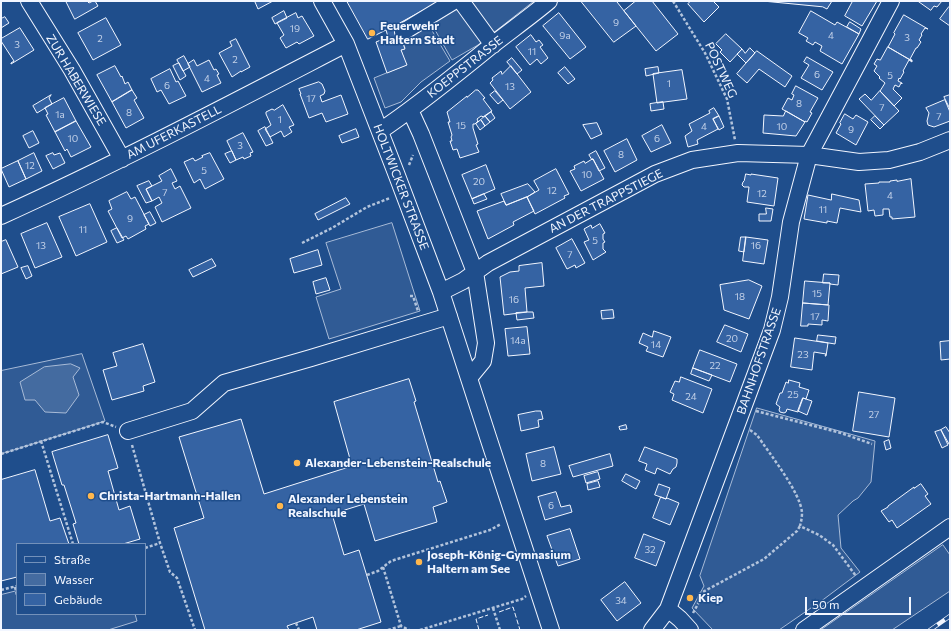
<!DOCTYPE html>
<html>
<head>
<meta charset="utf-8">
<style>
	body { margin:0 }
	#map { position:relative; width:951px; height:631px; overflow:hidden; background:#1f4e8c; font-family:Commissioner,sans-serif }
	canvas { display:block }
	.frame { position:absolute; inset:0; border:2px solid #f2f6ff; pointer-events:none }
	.legend { position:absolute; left:16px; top:543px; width:130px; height:72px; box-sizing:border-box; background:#1f4e8c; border:1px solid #7391ba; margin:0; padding:5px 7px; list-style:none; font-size:12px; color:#f2f6ff }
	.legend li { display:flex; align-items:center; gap:8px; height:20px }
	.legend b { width:20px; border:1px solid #7391ba }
	.scale { position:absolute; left:805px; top:597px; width:106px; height:18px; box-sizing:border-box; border:2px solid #f2f6ff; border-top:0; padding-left:5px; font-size:12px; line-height:14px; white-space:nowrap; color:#f2f6ff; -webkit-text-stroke:3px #1f4e8c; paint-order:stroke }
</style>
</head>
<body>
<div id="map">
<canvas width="951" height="631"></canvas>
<div class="frame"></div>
<ul class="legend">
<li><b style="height:5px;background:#1f4e8c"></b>Straße</li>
<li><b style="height:11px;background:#446ba0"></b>Wasser</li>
<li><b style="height:11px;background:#3563a3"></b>Gebäude</li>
</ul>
<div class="scale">50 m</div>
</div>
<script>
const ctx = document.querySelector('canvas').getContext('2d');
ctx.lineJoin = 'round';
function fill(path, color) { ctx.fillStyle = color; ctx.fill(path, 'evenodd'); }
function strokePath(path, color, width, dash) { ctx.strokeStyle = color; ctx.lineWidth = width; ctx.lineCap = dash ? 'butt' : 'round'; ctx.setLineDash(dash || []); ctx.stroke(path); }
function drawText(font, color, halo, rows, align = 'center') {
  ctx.font = font + ' Commissioner,sans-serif'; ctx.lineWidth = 3; ctx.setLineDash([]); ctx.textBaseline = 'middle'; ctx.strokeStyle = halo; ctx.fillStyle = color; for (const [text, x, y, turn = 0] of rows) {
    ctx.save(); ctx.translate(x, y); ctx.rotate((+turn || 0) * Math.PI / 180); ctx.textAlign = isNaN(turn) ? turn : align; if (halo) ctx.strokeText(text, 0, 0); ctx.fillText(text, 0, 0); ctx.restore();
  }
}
const built = new Path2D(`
	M460 1H534L478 45 452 60 430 21Z
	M421 12 450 61 421 82 401 102 385 108 374 78 406 65 401 50 405 48 396 25Z
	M392 223 420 311 329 339 316 297 341 289 326 243Z
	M82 354 105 421 1 454V371Z
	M757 408 875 441 871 482 858 498 853 501 838 515 841 548 860 572 824 599 779 630H713L692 608 704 586 700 576Z
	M943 545 950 555V591L892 630H821Z
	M17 591V614H135L137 621 108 630H1V595Z`);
const water = new Path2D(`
	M71 364 80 368 73 377 79 395 66 413 45 412 35 400H25L20 382 44 367Z`);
const building = new Path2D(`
	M66 1H87L89 3 93 1H95L98 6 75 19Z
	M256 1H273L258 9 255 2Z
	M347 1H440L396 25 405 49 401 50 407 65 387 73 376 42 388 37 386 30 368 39Z
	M581 1H619L617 2 636 26 614 42Z
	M636 1H652L678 34 656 51 624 11Z
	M691 1H713L719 7 704 22 688 4Z
	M763 1H832L827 9 823 7Z
	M853 1H877L862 26 845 16Z
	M918 1H942L937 7 934 6 931 10Z
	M949 7 950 8V26L940 19Z
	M284 11 287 18 275 24 272 18Z
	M811 11 835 25 837 22 859 34 842 64 820 51 822 46 815 42 813 45 806 41 808 38 799 33Z
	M296 13 298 18 302 16 314 36 299 44 297 42 286 48 280 38 284 35 277 23Z
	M559 13 586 47 570 59 543 26Z
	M904 15 928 29 925 28 921 34 922 35 919 40 921 42 917 48H916L910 59 912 60V61L888 47 895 34 894 33Z
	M5 17 9 23 1 28V19Z
	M106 18 121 45 93 60 78 33Z
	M850 22 861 29 859 34 847 27Z
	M20 28 34 50 11 64V63L14 61 1 41V39Z
	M726 34 742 49 730 62 720 52 722 50 716 44Z
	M531 35 536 42 539 40 543 45 540 47 548 58 541 64 537 59 530 65 516 47Z
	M236 39 250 67 241 72V71L232 77 219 53 232 46 230 42Z
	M888 47 912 61V62L909 60 903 71 904 72 900 79 899 78 898 81 902 83V84L901 83 899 87 895 85 893 89 902 98 894 106 880 91 885 83 879 78 880 77 874 71 877 66 874 64 877 59 880 60Z
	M750 48 755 53 746 63 737 54 742 49 745 53Z
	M757 51 792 76 785 87 759 69 747 83 737 74Z
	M184 56 190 67 183 71 177 60Z
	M807 57 833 72 822 90 801 78 809 65 804 62Z
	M512 58 522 70 517 74 507 62Z
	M194 60 197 66 209 60 214 70 216 69 219 74 217 75 221 83 202 92 188 64Z
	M179 63 186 76 180 80 173 66Z
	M115 66 121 77 122 76 125 84 128 82 132 90 112 102 97 75Z
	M511 66 531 92 510 109 490 83 493 80 492 78 501 71 502 74Z
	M565 67 575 79 568 84 558 73Z
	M658 67 659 73 646 76 645 69Z
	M170 69 176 82 178 81 186 96 169 104 161 90 157 92 151 79Z
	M682 70 687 99 657 103 653 74Z
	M319 82 322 84 325 91 324 94 320 96 322 102 341 95 348 114 326 122 322 113 309 118 300 94H301L299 89Z
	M796 86 818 98 810 112 812 113 807 122 805 121V122L782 109 788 98 792 100 794 95 792 94Z
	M132 90 137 98 134 100 144 118 126 128 112 102Z
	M476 90H478L485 98 483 99 492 111 484 117 481 116 477 119 478 121 475 124H473V128L478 144 476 145 479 152 460 158 457 149 453 150 450 141H452L451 137 452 135 448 122H450L447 112 467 96V97Z
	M495 91 503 100 498 104 490 95Z
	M880 91 899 111 884 125 859 99 865 94 871 100Z
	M51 95 49 98 52 104 37 113 33 106Z
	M950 95V109L944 97Z
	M64 98 76 121 55 132 46 115 48 114 45 108Z
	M945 100 950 112V121L934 127 928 125 927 121 929 113 926 108Z
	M663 102 664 109 651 111 650 104Z
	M283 105 294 125 289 127 292 132 284 137 281 131 270 137 265 129 271 125 266 114V112L272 109 274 110Z
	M714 108 719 116 713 119 718 129 697 140 698 144 688 147 685 136 692 131 689 124 710 113 709 111Z
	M786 111 805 122 796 136 763 133 764 115 783 116Z
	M491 112 495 118 490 122 485 116Z
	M845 114 853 119 856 115 868 122 856 145 836 133 841 124 840 123Z
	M485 116 490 122 485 126 481 120Z
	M719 116 724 127 719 130 713 119Z
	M875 116 884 125 880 129 871 120Z
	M481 120 485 126 480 130 476 124Z
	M76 121 91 147 71 157 67 149 65 151 55 132Z
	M597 123 602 134 591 139 583 125Z
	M662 125 671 143 651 152 642 136Z
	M265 127 273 143 266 146 258 131Z
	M356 129 359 137 342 143 339 136Z
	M33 131 39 143 29 148 23 136Z
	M243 133 253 152 250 153 251 156 244 159 243 157 236 160 227 141Z
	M627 139 637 160 615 172 604 151Z
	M232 151 236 160 230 163 225 154Z
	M596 151 605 168 599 171 593 159 592 160 589 155Z
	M34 153 42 171 26 179 18 161Z
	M53 153 54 155 60 153 65 163 53 169 46 156Z
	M210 153 224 179 205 189 200 179 194 183 184 162 193 158 195 161 203 157 202 156Z
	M593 159 604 179 581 191 570 171 575 169 574 166 584 161 585 163Z
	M18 161 26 179 9 187 1 169Z
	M486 165 495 189 472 199 462 175Z
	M171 169 177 181 172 183 175 189 180 186 191 208 162 222 155 207 162 203 159 197 152 201 146 189 162 181 159 176Z
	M556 169 569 194 564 196 565 198 535 214 527 197 539 190 534 181Z
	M746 174 751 175V174L778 178 774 206 747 202 749 187H744L742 185 743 182 744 181Z
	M911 179 915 217 892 219V217H890L889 209H883V215L875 216 874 210 868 211 865 184 879 183V182H890V181L897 180V181Z
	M149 181 152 186 146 189 152 201 146 203 137 186Z
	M528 184 535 192 527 197 506 205 501 194Z
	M127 192 131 199 135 197 149 224 145 226 146 229 128 239 126 236 122 238 108 211 112 209 109 201Z
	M484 194 487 199 474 204 472 199Z
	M832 194 859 200 861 212 840 208 837 223 827 221V223L804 219 808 195 831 200Z
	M527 197 534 211 513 222 514 225 488 239 477 211 504 201 506 205Z
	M346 198 350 204 318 220 315 214Z
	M90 204 107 242 76 256 59 217Z
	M766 208 773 209 771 221H759V214H766Z
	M150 212 156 223 150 226 144 215Z
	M47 223 62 257 35 268 21 234Z
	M600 224 605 233 603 234V239L605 242 603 243V249L606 252 593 260 584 242 589 240 584 229 591 225 592 228Z
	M117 228 124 240 117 243 111 231Z
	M741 237H746L744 252 739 251Z
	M746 237 768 240 764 264 743 261Z
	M572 239 585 263 576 268 575 265 567 269 556 248Z
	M6 240 18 267 1 274V242Z
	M318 250 322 265 294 273 290 259Z
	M212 259 216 266 193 277 189 270Z
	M542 263 544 286 525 288 527 312 504 315 500 277 510 272 519 271V266Z
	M28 266 32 276 26 279 21 268Z
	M824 274 839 275 838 285 830 284V283H823Z
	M326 278 330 290 316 294 313 282Z
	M749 280 762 286 749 319 724 310 720 285Z
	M805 281 830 283 828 305 803 303Z
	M803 303 829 305 828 321 822 320V325L808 324V326H801Z
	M613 310 614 318 602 319 601 311Z
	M527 312H533L534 318 517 320 516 313Z
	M725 325 748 334 741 352 717 342Z
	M527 327 530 354 508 356 505 329Z
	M654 331 671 337 663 357 646 351 648 347 639 343 643 333 652 337Z
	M818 335 836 337 835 344 817 341Z
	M795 338 828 343 826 356H825L826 354 814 352 812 370 791 367Z
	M950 341V359L941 360 940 342Z
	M143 344 155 382 143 386 144 391 112 400 103 370 117 366 113 353Z
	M700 350 737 364 730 382 693 368Z
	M693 368 712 375 709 381 691 374Z
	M681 377 712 389 703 413 672 400 674 394 670 392 675 381 679 382Z
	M409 379 416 401 414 402 438 482 440 481 447 502 433 507 437 522 375 541 364 504 332 514 344 555 359 550 381 622 356 630H317L313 617 287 626 289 630H205L174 528 204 518 179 437 241 419 264 494 352 466 334 402Z
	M789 380 800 383 799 387 809 390 806 399 803 398 798 412 787 409 786 412 784 413 780 412 779 410 780 407 776 404 780 393H782L786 382 788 383Z
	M859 392 895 398 889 437 853 431Z
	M803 398 812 401 807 415 798 411Z
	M536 411H541L543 419 538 420 539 427 521 431 518 415Z
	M626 425 627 429 620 430 619 427Z
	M946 427 950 433V444H949L941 430Z
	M941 430 948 445 942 448 935 432Z
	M108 435 118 468 108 471 119 510 130 506 140 539 123 544H79L73 524 76 523 64 485H62L52 452Z
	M889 440 891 448 886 450 884 442Z
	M554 447 561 474 532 481 526 454Z
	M645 447 677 459V463L676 467 673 469 670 474 657 468 655 474 645 470 647 464 639 461Z
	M610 454 613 466 573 477 569 466Z
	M35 470 50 521 60 518 69 544H17V577L1 581V480Z
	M598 472 600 479 586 483 584 476Z
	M626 474 640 481 636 489 622 481Z
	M598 481 600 487 588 490 587 484Z
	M659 484 670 488 666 499 655 495Z
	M921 484 928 494 925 496 931 504 897 528 892 520 889 522 881 511 888 507V506L914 487V488Z
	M556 492 561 507 570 505 572 512 545 520 538 497Z
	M661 497 666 499 667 498 679 503 670 525 653 518Z
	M570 529 580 559 558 566 547 536Z
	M644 534 665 542 656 566 635 558Z
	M625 582 641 603 617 621 601 600Z`);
const path = new Path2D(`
	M673 1 705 53 727 99 735 140
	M409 165 413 155
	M302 243 332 228 367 207 390 198
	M410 296H413L418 311
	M756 411 841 433 872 444
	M750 430 757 435C769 453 801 493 802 513 802 518 801 522 800 526L819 535 833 545 856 576
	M41 441 73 544
	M132 445 160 543 170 572 177 578 195 630
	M1 454 103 422 116 427
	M145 548 160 543
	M383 567 401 626 409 630
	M367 575 378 571 391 561 490 530 501 524
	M15 587 17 595
	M1 590 17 586
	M16 606H17
	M493 608 500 630
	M693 613 698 604 699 594 764 559 797 531 800 526
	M296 623 299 630
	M388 630 401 626
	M420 630 522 599 526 596`);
const minor = new Path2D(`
	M29 1 72 70 122 159
	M322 1 346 44 396 173 441 292 488 437 551 630
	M461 1 493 45
	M403 32 454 1
	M410 110 421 134 475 272 486 343 483 361 469 378
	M380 131C419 105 455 75 491 46 510 31 530 17 549 1
	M1 216C118 163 232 103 346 44
	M441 292 463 281 488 263 655 174 692 160 738 153 809 155 859 162 889 160 920 152 950 140
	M128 431 192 411 224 383 311 358 449 316
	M668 609 680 619 690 630
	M652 630 668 609 772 330 780 297 791 222 809 155 866 48 891 1
	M804 630 950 527`);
const rail = new Path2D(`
	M930 630 950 616`);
const fence = new Path2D(`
	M499 612 513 607 520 630
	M479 630 476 619 488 615`);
const markers = [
	[372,33,4,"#ffb74d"],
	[297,463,4,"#ffb74d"],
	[91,496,4,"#ffb74d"],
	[280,506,4,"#ffb74d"],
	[419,562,4,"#ffb74d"],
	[690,598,4,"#ffb74d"]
];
const numberNames = [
	["9",616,23],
	["19",295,29],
	["9a",565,36],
	["4",831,36],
	["3",907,38],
	["2",100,39],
	["3",17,45],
	["11",532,52],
	["2",235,60],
	["6",817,75],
	["5",890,76],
	["4",207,79],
	["1",669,84],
	["6",167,86],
	["13",510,87],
	["17",311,99],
	["8",799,104],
	["7",882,108],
	["8",129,113],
	["1a",60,115],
	["7",939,117],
	["1",280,120],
	["15",461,126],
	["4",704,127],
	["10",782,127],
	["9",851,130],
	["10",73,139],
	["6",657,139],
	["3",240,146],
	["8",621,155],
	["12",30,166],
	["5",204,171],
	["10",587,175],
	["20",479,182],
	["12",552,191],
	["7",165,193],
	["12",762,194],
	["4",890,196],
	["11",823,210],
	["9",130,219],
	["11",83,230],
	["5",595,241],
	["13",41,246],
	["16",756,246],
	["7",570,255],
	["15",817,294],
	["18",740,297],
	["16",514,300],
	["17",815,317],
	["20",732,339],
	["14a",518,341],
	["14",656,345],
	["23",803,355],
	["22",715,366],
	["25",793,395],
	["24",691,397],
	["27",874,415],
	["8",543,464],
	["6",551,506],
	["32",650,550],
	["34",621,601]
];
const poiNames = [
	["Feuerwehr",380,26],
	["Haltern Stadt",380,40],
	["Alexander-Lebenstein-Realschule",305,463],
	["Christa-Hartmann-Hallen",99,496],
	["Alexander Lebenstein",288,499],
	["Realschule",288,513],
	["Joseph-König-Gymnasium",427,555],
	["Haltern am See",427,569],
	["Kiep",698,598]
];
const streetNames = [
	["KOEPPSTRASSE",465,67,-38],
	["POSTWEG",721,70,65],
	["ZUR HABERWIESE",76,80,59],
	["AM UFERKASTELL",174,132,-27],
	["HOLTWICKER STRASSE",401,187,69],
	["AN DER TRAPPSTIEGE",606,201,-27],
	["BAHNHOFSTRASSE",759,361,-71]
];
fill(built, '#305b95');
strokePath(built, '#a8bbd7', 1);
fill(water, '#446ba0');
strokePath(water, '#a8bbd7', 1);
fill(building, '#3563a3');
strokePath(building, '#f2f6ff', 1);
strokePath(minor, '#f2f6ff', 18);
strokePath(path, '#b3c4dc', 2.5, [3, 2]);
strokePath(minor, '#1f4e8c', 16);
strokePath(rail, '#f2f6ff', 4.5);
strokePath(rail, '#1f4e8c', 3, [9]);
strokePath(fence, '#f2f6ff', 1, [5, 2]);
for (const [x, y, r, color] of markers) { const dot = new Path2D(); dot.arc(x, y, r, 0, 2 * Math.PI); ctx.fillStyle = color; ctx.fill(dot); strokePath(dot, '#1f4e8c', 1.5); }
drawText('10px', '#c3d1e8', null, numberNames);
drawText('bold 12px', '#f2f6ff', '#1f4e8c', poiNames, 'left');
drawText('12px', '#f2f6ff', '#1f4e8c', streetNames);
</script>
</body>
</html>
